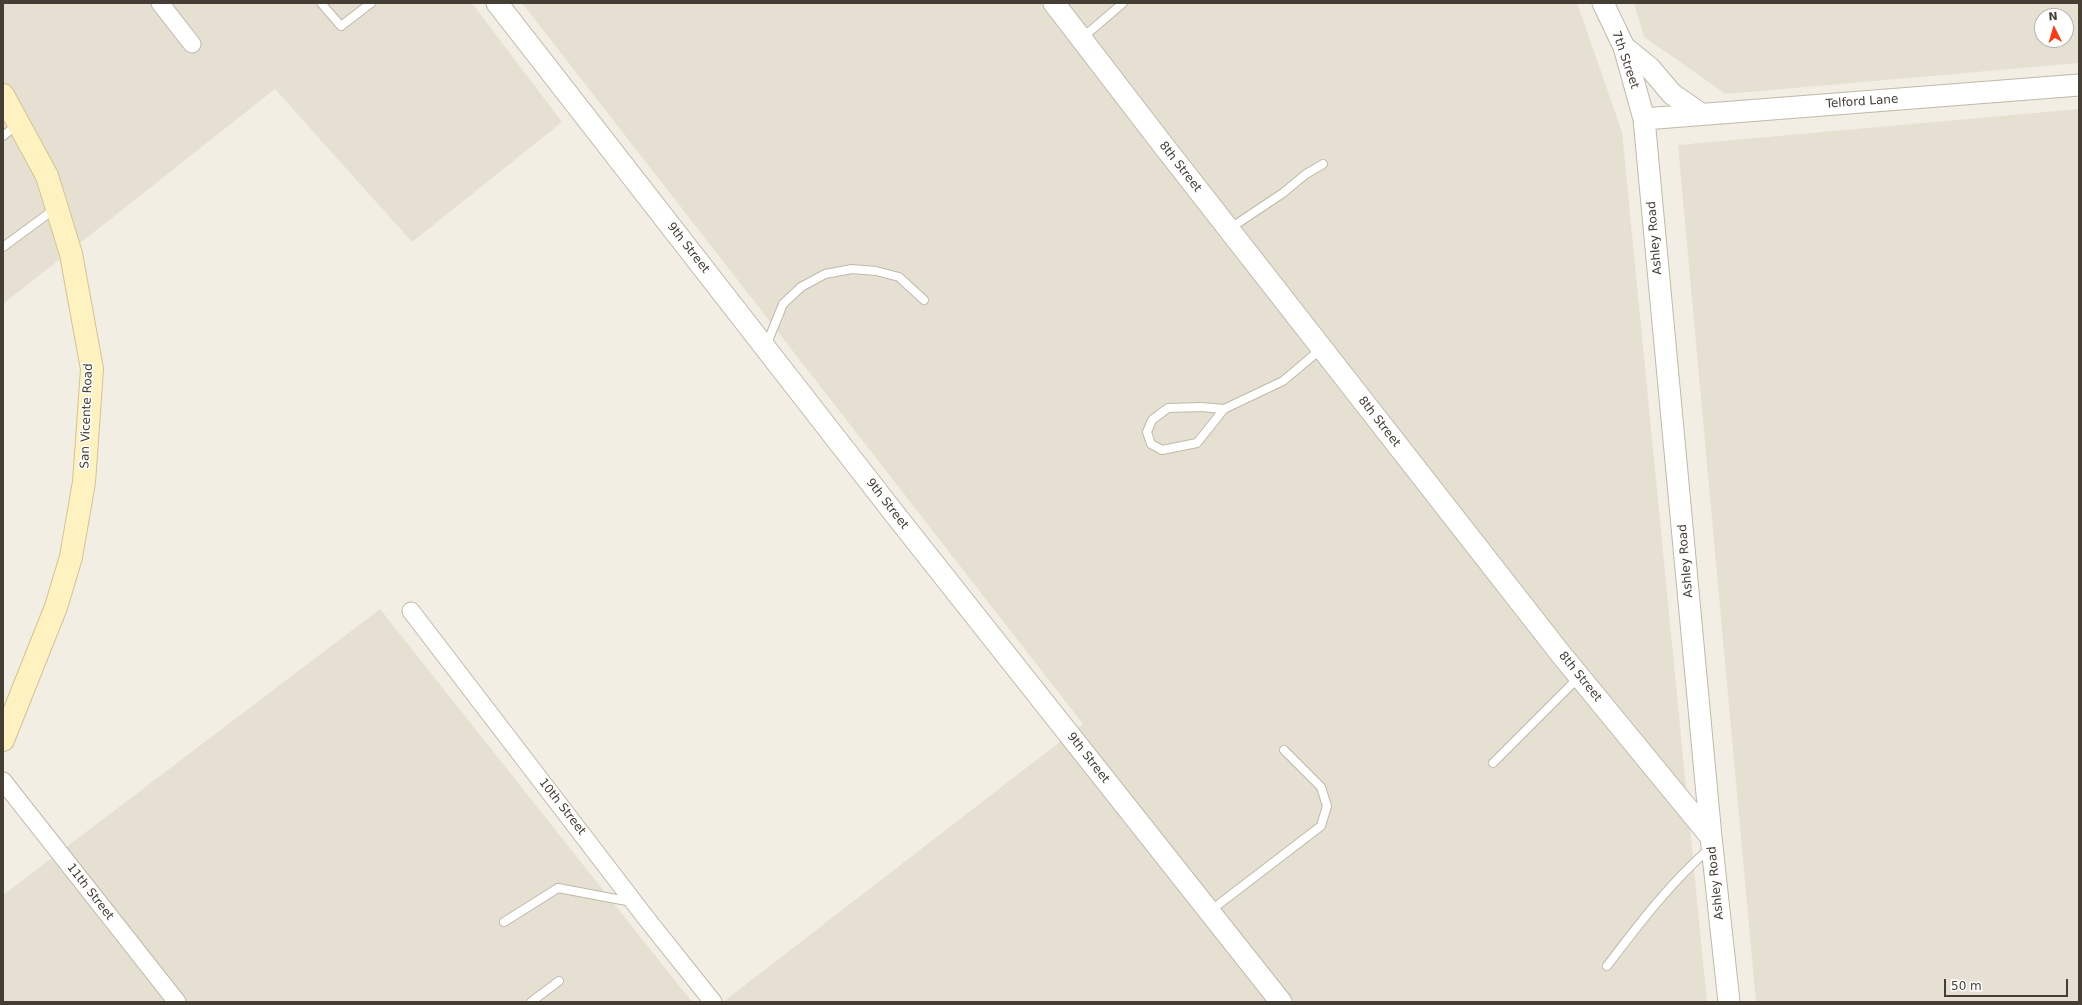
<!DOCTYPE html>
<html>
<head>
<meta charset="utf-8">
<style>
	body { margin:0 }
	#map { position:relative; width:2082px; height:1005px; overflow:hidden; background:#f2eee4; font-family:"DejaVu Sans",sans-serif }
	canvas { display:block }
	.frame { position:absolute; inset:0; border:4px solid #443e34; pointer-events:none }
	.north { position:absolute; left:2034px; top:8px; width:40px; height:40px; box-sizing:border-box; background:#fff; border:1px solid #b4b2ae; border-radius:50%; rotate:355deg; font-size:11px; font-weight:700; line-height:16px; text-align:center; color:#443e34 }
	.north::after { content:''; display:block; margin:auto; width:14px; height:18px; background:#fc3b11; clip-path:polygon(50% 0,100% 100%,50% 72%,0 100%) }
	.scale { position:absolute; left:1944px; top:979px; width:124px; height:18px; box-sizing:border-box; border:2px solid #443e34; border-top:0; padding-left:5px; font-size:12px; line-height:14px; white-space:nowrap; color:#443e34; -webkit-text-stroke:3px #fff; paint-order:stroke }
</style>
</head>
<body>
<div id="map">
<canvas width="2082" height="1005"></canvas>
<div class="frame"></div>
<div class="north">N</div>
<div class="scale">50 m</div>
</div>
<script>
const ctx = document.querySelector('canvas').getContext('2d');
ctx.lineJoin = 'round';
function fill(path, color) { ctx.fillStyle = color; ctx.fill(path, 'evenodd'); }
function strokePath(path, color, width, dash) { ctx.strokeStyle = color; ctx.lineWidth = width; ctx.lineCap = dash ? 'butt' : 'round'; ctx.setLineDash(dash || []); ctx.stroke(path); }
function drawText(font, color, halo, rows, align = 'center') {
  ctx.font = font + ' "DejaVu Sans",sans-serif'; ctx.lineWidth = 3; ctx.setLineDash([]); ctx.textBaseline = 'middle'; ctx.strokeStyle = halo; ctx.fillStyle = color; for (const [text, x, y, turn = 0] of rows) {
    ctx.save(); ctx.translate(x, y); ctx.rotate((+turn || 0) * Math.PI / 180); ctx.textAlign = isNaN(turn) ? turn : align; if (halo) ctx.strokeText(text, 0, 0); ctx.fillText(text, 0, 0); ctx.restore();
  }
}
const residential = new Path2D(`
	M3 3H472L562 122 412 242 275 89 3 304Z
	M522 3H1577L1622 132 1707 1002H723L1083 724Z
	M1634 3H2079V63L1726 94 1644 37ZM2042 16H2066V40H2042Z
	M2079 109V1002H1756L1678 145Z
	M380 609 692 1002H3V895Z`);
const service = new Path2D(`
	M321 3 341 26 371 3
	M1082 38 1123 3
	M3 136 18 124
	M1229 229 1283 193 1306 174 1323 164
	M3 247 56 208
	M766 346 783 304 801 287 825 274 852 269 876 271 899 277 924 300
	M1224 409 1197 443 1162 450 1151 444 1147 432 1152 420 1168 408 1201 407 1224 409 1283 381 1321 349
	M1493 763 1579 677
	M1210 911 1321 826 1327 806 1321 787 1284 750
	M504 922 558 888 632 902
	M1607 966C1639 924 1670 883 1710 848
	M531 1002 559 981`);
const minor = new Path2D(`
	M160 3 192 44
	M411 611 646 918 713 1002
	M3 781 177 1002`);
const tertiary = new Path2D(`
	M497 3 897 517 1281 1002
	M1054 3 1163 145 1560 653 1711 837
	M1603 3 1624 47 1644 119 1711 837 1729 1002
	M1624 47 1650 68 1672 94 1701 114
	M1644 119 2079 85`);
const secondary = new Path2D(`
	M3 95 47 176 71 254 92 369 84 482 71 557 56 607 3 740`);
const streetNames = [
	["7th Street",1625,60,71],
	["Telford Lane",1862,102,-4],
	["8th Street",1180,167,52],
	["Ashley Road",1655,238,-95],
	["9th Street",688,248,52],
	["San Vicente Road",87,416,-88],
	["8th Street",1379,422,52],
	["9th Street",887,504,52],
	["Ashley Road",1686,561,-95],
	["8th Street",1580,677,51],
	["9th Street",1088,758,52],
	["10th Street",562,807,52],
	["Ashley Road",1716,883,-96],
	["11th Street",90,892,52]
];
fill(residential, '#e6e0d2');
strokePath(service, '#c0b9a9', 10);
strokePath(minor, '#c0b9a9', 19);
strokePath(tertiary, '#c0b9a9', 23);
strokePath(secondary, '#d3c393', 24);
strokePath(service, '#fff', 8);
strokePath(minor, '#fff', 17);
strokePath(tertiary, '#fff', 21);
strokePath(secondary, '#fff2c1', 22);
drawText('12px', '#443e34', '#fff', streetNames);
</script>
</body>
</html>
